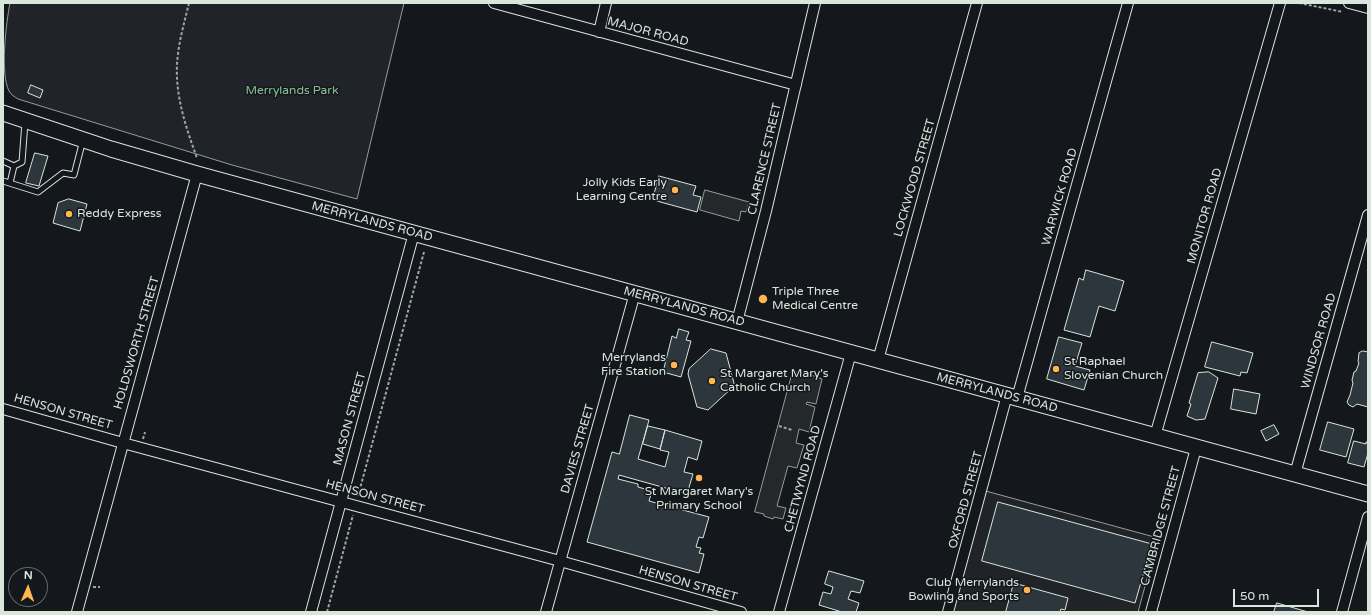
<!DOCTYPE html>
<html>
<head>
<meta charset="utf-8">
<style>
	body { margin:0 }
	#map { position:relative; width:1371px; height:615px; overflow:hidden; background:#14181c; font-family:"Varela Round",sans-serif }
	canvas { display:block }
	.frame { position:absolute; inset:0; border:4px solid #d8e6dc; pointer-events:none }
	.north { position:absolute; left:8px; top:567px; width:40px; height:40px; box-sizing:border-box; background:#14181c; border:1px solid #626a69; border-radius:50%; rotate:2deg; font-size:11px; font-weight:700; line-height:16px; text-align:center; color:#d8e6dc }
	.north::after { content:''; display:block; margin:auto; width:14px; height:18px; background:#ffb74d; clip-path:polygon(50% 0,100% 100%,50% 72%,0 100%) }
	.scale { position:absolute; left:1233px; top:589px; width:86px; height:18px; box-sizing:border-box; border:2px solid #d8e6dc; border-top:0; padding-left:5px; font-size:12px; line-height:14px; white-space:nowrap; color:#d8e6dc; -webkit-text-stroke:3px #14181c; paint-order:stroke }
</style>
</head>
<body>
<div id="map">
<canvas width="1371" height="615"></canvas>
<div class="frame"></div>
<div class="north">N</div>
<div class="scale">50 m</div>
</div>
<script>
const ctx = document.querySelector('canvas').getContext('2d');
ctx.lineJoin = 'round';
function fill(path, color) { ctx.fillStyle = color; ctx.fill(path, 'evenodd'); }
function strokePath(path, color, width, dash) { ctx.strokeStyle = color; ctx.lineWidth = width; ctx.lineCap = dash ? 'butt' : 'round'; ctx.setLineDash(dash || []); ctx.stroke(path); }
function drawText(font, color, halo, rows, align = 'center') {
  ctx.font = font + ' "Varela Round",sans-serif'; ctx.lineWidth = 3; ctx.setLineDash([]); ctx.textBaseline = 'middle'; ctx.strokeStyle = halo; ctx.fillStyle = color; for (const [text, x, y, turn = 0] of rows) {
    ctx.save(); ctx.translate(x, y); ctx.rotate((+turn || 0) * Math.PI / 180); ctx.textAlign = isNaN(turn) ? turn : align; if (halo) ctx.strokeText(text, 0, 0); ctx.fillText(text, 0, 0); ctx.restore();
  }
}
const green = new Path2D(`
	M10 3H404L357 199 232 165 18 99C15 97 11 95 9 91 0 74 6 23 10 3Z
	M982 490 1158 538 1138 612H952Z`);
const parking = new Path2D(`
	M705 190 749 202 746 212 741 211 739 221 700 210Z
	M793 371 802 374 803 372 822 379 816 404 807 402 806 404 815 407 809 432 799 429 796 443 804 445 797 468 788 466 777 506 786 508 783 519 774 517 773 519 764 516V514L755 512Z`);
const building = new Path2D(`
	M31 85 43 90 40 98 28 93Z
	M35 153 48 156 39 186 26 183Z
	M659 176 696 186 693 195 701 197 697 212 653 200Z
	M69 199 87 204 80 231 53 223 58 203Z
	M1086 270 1124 281 1115 311 1099 306 1090 337 1064 330 1079 278 1083 280Z
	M679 329 689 332 686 340 691 341 681 377 663 372 672 336 676 338Z
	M1059 337 1082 343 1075 366 1090 370 1084 390 1047 379Z
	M1212 342 1253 353 1247 373 1241 372 1240 376 1205 367Z
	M711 349 726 353 734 383 733 387 708 410 697 407 688 374 689 369Z
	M1363 351 1368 352V407L1357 404 1353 407 1349 405 1347 402 1350 395 1353 383 1352 380 1354 372 1356 371 1359 363 1358 362 1359 353Z
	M1209 372 1218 378 1205 419 1196 420 1187 416 1191 404 1189 403 1198 373Z
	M1234 389 1260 394 1256 414 1231 409Z
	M630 415 649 420 638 459 665 467 669 452 660 450 665 430 702 441 697 460 688 457 684 472 693 474 687 494 619 475 618 479 638 484V487L652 491 649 501 709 517 703 538 699 537 696 547 701 548 699 553 704 554 699 573 587 542 612 452 619 454Z
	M1328 422 1354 429 1346 457 1320 450Z
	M1274 425 1279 434 1266 441 1261 431Z
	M648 426 665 430 660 449 643 444Z
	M1354 441 1366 444V442H1368V453L1364 467 1348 463Z
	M998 502 1152 544 1135 603 982 561Z
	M829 571 864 581 860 593 851 591 848 599 859 603 856 612H842L819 605 823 592 831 594 833 587 825 584Z
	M1014 583 1068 598 1065 610 1061 609 1060 612H1006Z
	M1277 603 1308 612H1274Z`);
const path = new Path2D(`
	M189 3C185 20 180 37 178 54 173 90 185 125 197 158
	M1299 3 1343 12
	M779 426 792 430
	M143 439 145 432
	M358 496 424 252
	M93 587H100
	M327 612 353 515`);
const lane = new Path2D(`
	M3 161 14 166 22 162 25 122
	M3 181 38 192 63 173 74 175 83 140
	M10 183 14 166`);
const street = new Path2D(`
	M494 3 796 85
	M1349 3 1368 8
	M599 32 606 3
	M737 322 766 211 815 3
	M878 360 977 3
	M1017 398 1128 3
	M3 409 123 443 560 561 741 612
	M1155 436 1280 3
	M1295 474 1368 215
	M77 612 197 174
	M311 612 414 233
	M546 612 635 293
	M779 612 851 353
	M948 612 1007 395
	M1151 612 1196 448
	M1342 612 1368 517`);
const secondary = new Path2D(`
	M3 113 111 149 197 174 1368 494`);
const markers = [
	[675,190,4,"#ffb74d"],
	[69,214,4,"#ffb74d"],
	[763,299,5,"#ffb74d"],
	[674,365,4,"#ffb74d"],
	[1056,369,4,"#ffb74d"],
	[712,381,4,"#ffb74d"],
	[699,478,4,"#ffb74d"],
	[1027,590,4,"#ffb74d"]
];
const streetNames = [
	["MAJOR ROAD",648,32,15],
	["CLARENCE STREET",765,159,-77],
	["LOCKWOOD STREET",915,178,-74],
	["WARWICK ROAD",1060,197,-74],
	["MONITOR ROAD",1205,216,-74],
	["MERRYLANDS ROAD",372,222,15],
	["MERRYLANDS ROAD",684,307,15],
	["WINDSOR ROAD",1319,341,-74],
	["HOLDSWORTH STREET",137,343,-74],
	["MERRYLANDS ROAD",997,393,15],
	["HENSON STREET",63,412,16],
	["MASON STREET",350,419,-75],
	["DAVIES STREET",578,449,-74],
	["CHETWYND ROAD",803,479,-75],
	["HENSON STREET",375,497,15],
	["OXFORD STREET",966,500,-75],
	["CAMBRIDGE STREET",1161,526,-75],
	["HENSON STREET",688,584,16]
];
const parkNames = [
	["Merrylands Park",292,91]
];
const poiNames = [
	["Jolly Kids Early",667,183,"right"],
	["Learning Centre",667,197,"right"],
	["Reddy Express",77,214],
	["Triple Three",772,292],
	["Medical Centre",772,306],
	["Merrylands",666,358,"right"],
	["Fire Station",666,372,"right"],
	["St Raphael",1064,362],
	["Slovenian Church",1064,376],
	["St Margaret Mary's",720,374],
	["Catholic Church",720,388],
	["St Margaret Mary's",699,492,"center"],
	["Primary School",699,506,"center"],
	["Club Merrylands",1019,583,"right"],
	["Bowling and Sports",1019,597,"right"]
];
fill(green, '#202428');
strokePath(green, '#939e99', 1);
fill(parking, '#24282b');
strokePath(parking, '#939e99', 1);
fill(building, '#2c363c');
strokePath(building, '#d8e6dc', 1);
strokePath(lane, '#d8e6dc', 7);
strokePath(street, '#d8e6dc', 12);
strokePath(secondary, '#d8e6dc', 17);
strokePath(path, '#9da8a2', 2, [3, 2]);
strokePath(lane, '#14181c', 5);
strokePath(street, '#14181c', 10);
strokePath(secondary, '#14181c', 15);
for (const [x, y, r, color] of markers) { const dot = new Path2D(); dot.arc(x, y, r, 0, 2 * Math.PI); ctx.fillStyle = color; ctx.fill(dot); strokePath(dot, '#14181c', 1.5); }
drawText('12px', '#d8e6dc', '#14181c', streetNames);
drawText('12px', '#8ac095', '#14181c', parkNames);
drawText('12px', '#d8e6dc', '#14181c', poiNames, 'left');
</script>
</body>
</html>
